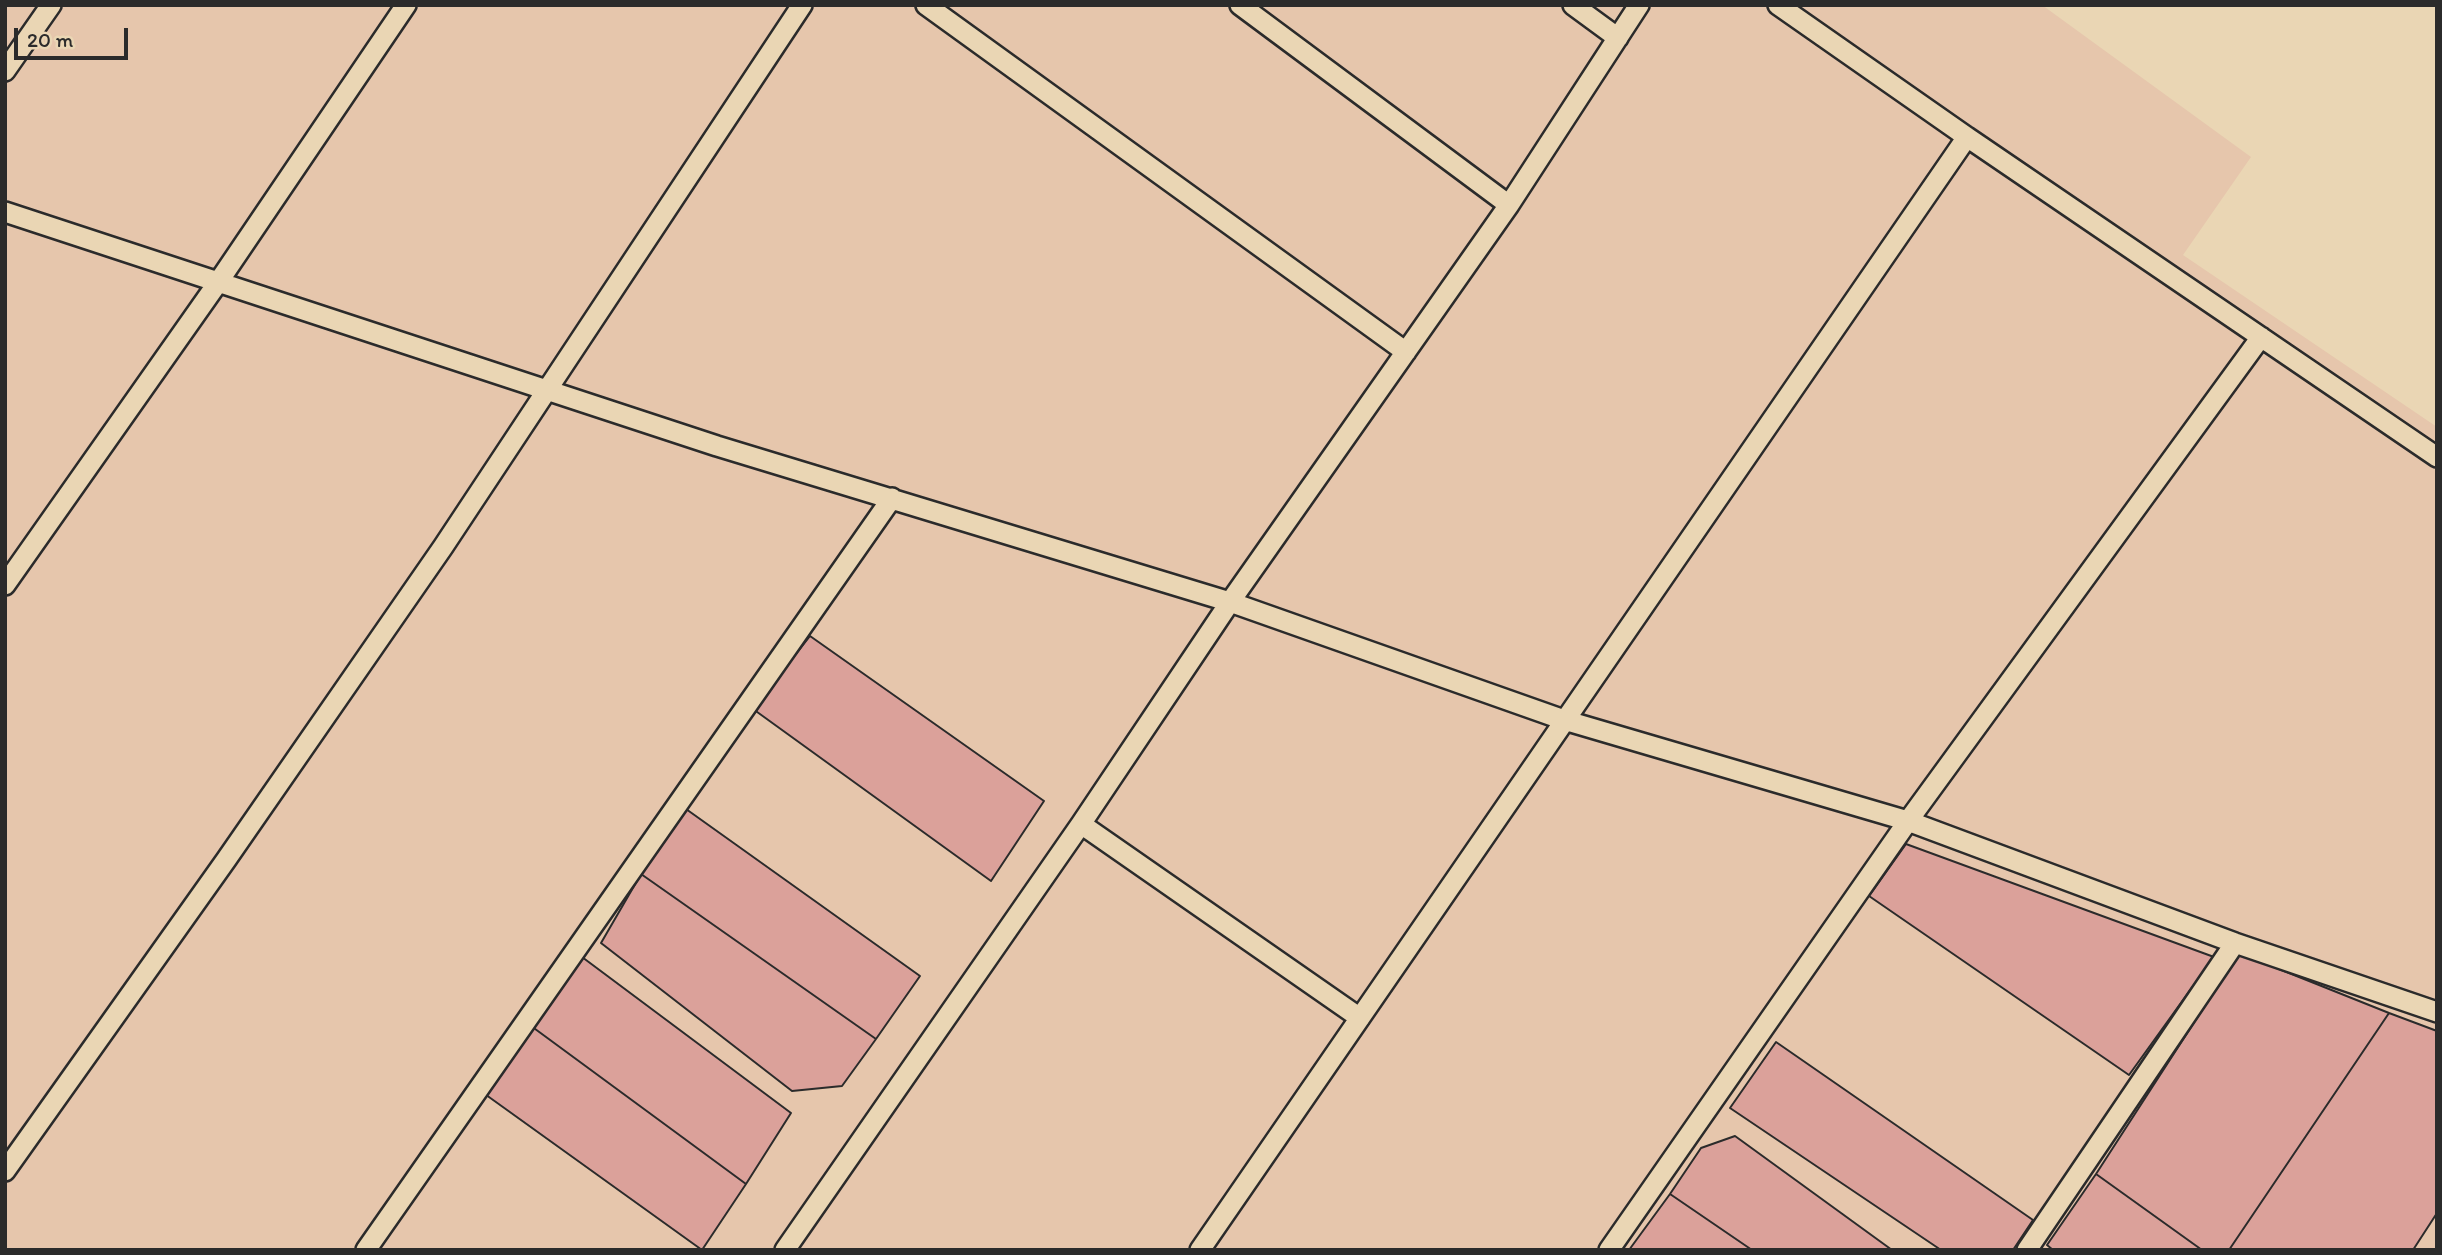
<!DOCTYPE html>
<html>
<head>
<meta charset="utf-8">
<style>
	body { margin:0 }
	#map { position:relative; width:2442px; height:1255px; overflow:hidden; background:#ead6b4; font-family:Itim,sans-serif }
	canvas { display:block }
	.frame { position:absolute; inset:0; border:7px solid #2b2b2b; pointer-events:none }
	.scale { position:absolute; left:14px; top:28px; width:114px; height:32px; box-sizing:border-box; border:4px solid #2b2b2b; border-top:0; padding-left:9px; font-size:21px; line-height:24px; white-space:nowrap; color:#2b2b2b; -webkit-text-stroke:5px #ead6b4; paint-order:stroke }
</style>
</head>
<body>
<div id="map">
<canvas width="2442" height="1255"></canvas>
<div class="frame"></div>
<div class="scale">20 m</div>
</div>
<script>
const ctx = document.querySelector('canvas').getContext('2d');
ctx.lineJoin = 'round';
function fill(path, color) { ctx.fillStyle = color; ctx.fill(path, 'evenodd'); }
function strokePath(path, color, width, dash) { ctx.strokeStyle = color; ctx.lineWidth = width; ctx.lineCap = dash ? 'butt' : 'round'; ctx.setLineDash(dash || []); ctx.stroke(path); }
const built = new Path2D(`
	M5 5H2042L2251 157 2183 255 2437 427V1250H5Z`);
const building = new Path2D(`
	M810 636 1044 801 991 881 753 709Z
	M686 809 920 976 876 1039 641 874Z
	M1906 844 2214 957 2129 1075 1869 896Z
	M641 874 876 1039 842 1086 792 1091 601 943Z
	M2239 953 2389 1013 2229 1250H2202L2096 1174Z
	M582 957 791 1113 746 1184 527 1023Z
	M2389 1013 2437 1031V1213L2413 1250H2229Z
	M527 1023 746 1184 702 1250 482 1092Z
	M1776 1042 2033 1220 2013 1250H1941L1730 1108Z
	M1735 1136 1892 1250H1752L1670 1194 1701 1148Z
	M2096 1174 2202 1250H2053L2047 1245Z
	M1670 1194 1752 1250H1629Z`);
const service = new Path2D(`
	M926 5 1406 352
	M1240 5 1509 205
	M1573 5 1618 38
	M5 71 51 5
	M1967 137 2437 457
	M5 212 717 446 1230 602 1564 720 1908 821 2235 943 2437 1012
	M5 585 219 281 406 5
	M1081 824 1360 1018
	M5 1171 226 860 443 547 802 5
	M366 1250 892 498
	M785 1250 1081 824 1230 602 1509 205 1639 5
	M1200 1250 1967 137 1778 5
	M1609 1250 1908 821 2261 337
	M2027 1250 2235 943`);
fill(built, '#e6c6ac');
fill(building, '#dba19a');
strokePath(building, '#2b2b2b', 2);
strokePath(service, '#2b2b2b', 24);
strokePath(service, '#ead6b4', 19);
</script>
</body>
</html>
